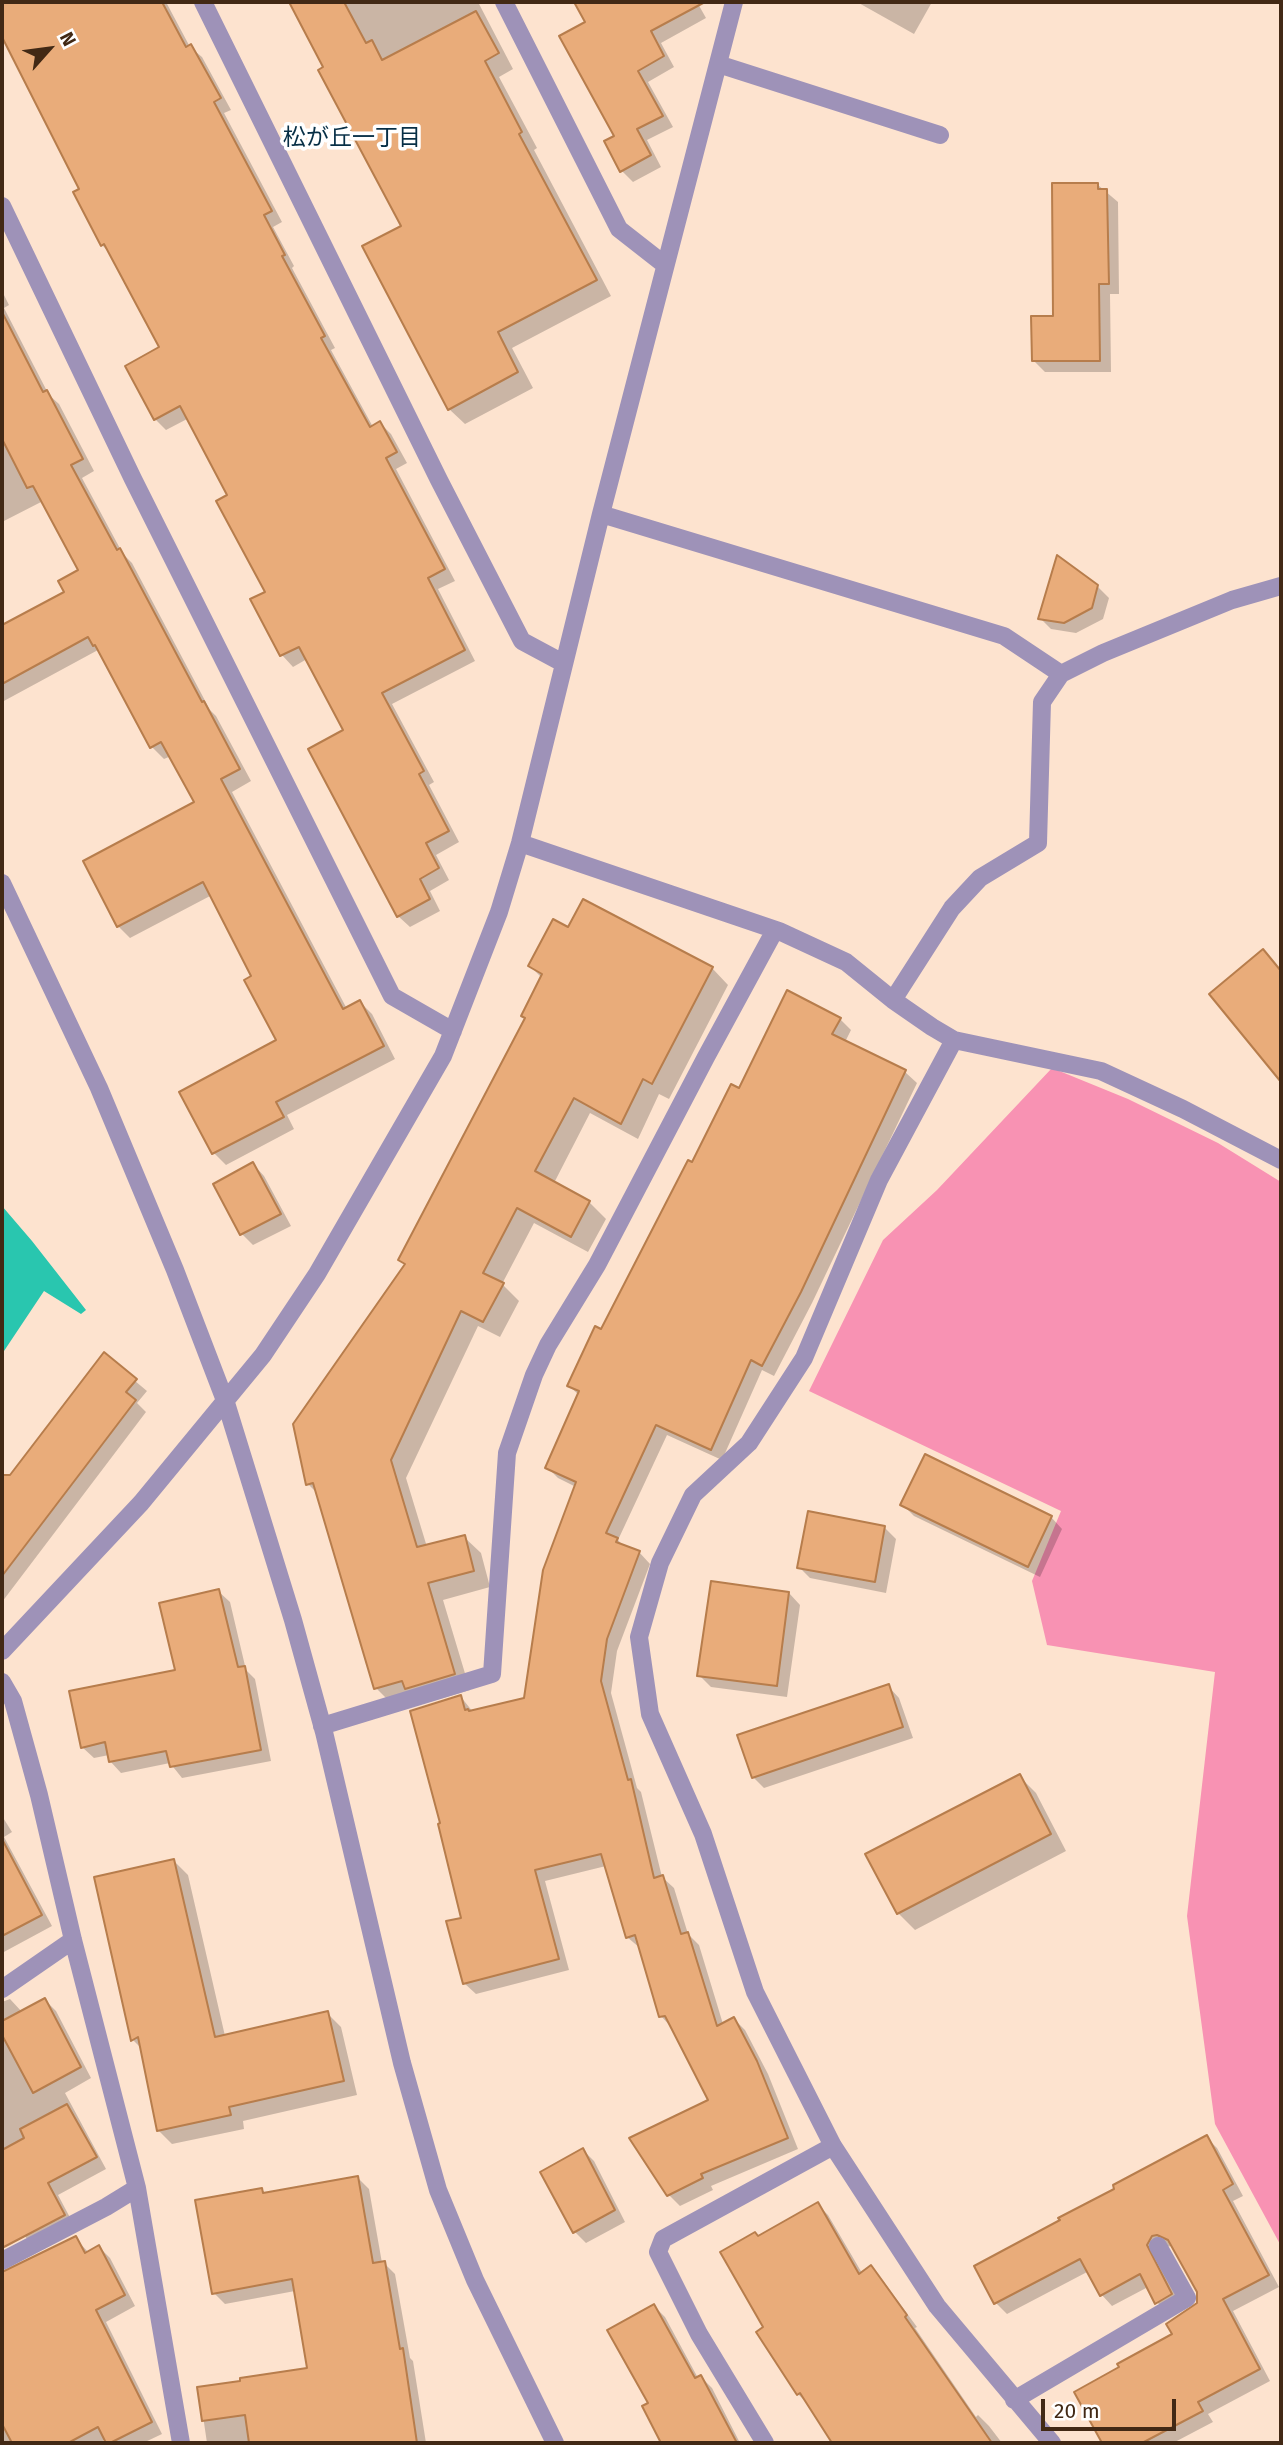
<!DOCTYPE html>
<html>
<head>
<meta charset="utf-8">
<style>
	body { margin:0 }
	#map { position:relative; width:1283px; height:2445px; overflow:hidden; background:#fde3cf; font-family:"Fira Sans",sans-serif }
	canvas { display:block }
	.frame { position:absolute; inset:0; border:4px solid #422915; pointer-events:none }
	.north { position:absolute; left:14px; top:14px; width:70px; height:70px; -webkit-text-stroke:5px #fff; paint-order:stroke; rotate:62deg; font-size:19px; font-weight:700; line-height:28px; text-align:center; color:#422915 }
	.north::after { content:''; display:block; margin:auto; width:24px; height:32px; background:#422915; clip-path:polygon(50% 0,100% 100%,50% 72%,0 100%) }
	.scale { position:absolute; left:1041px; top:2399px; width:135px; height:32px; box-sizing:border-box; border:4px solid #422915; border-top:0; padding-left:9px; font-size:21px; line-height:24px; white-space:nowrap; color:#422915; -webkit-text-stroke:5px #fff; paint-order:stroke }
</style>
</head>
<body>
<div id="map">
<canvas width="1283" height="2445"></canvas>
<div class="frame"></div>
<div class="north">N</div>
<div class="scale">20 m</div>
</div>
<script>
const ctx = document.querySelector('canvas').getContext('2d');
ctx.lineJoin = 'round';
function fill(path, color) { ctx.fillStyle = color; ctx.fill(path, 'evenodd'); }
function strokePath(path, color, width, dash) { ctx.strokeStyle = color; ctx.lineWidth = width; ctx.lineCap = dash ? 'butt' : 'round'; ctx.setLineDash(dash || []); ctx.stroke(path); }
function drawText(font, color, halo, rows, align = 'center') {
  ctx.font = font + ' "Fira Sans","Noto Sans JP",sans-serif'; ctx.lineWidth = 7; ctx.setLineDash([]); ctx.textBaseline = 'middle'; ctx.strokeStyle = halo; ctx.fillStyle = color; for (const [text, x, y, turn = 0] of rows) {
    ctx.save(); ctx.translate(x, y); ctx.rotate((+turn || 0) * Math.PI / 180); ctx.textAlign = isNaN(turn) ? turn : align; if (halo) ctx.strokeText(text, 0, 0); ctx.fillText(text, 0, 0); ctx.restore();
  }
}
const forest = new Path2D(`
	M1052 1068 1128 1099 1218 1143 1281 1182V2246L1215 2124 1187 1916 1215 1672 1047 1645 1032 1581 1061 1511 809 1391 883 1240 937 1190Z`);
const water = new Path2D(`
	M2 1206 32 1241 86 1310 81 1314 44 1291 2 1354Z`);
const shadow = new Path2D(`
	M2 2H166L190 47 202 57 231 110 224 113 282 222 273 227 294 266 292 268 335 348 331 350 373 427 380 423 391 434 407 463 396 469 455 581 438 589 475 661 392 704 434 782 429 785 459 842 436 855 449 880 430 891 440 911 410 927 398 916 346 731 307 659 293 667 282 655 252 600 267 592 230 495 189 418 166 430 155 419 161 348 111 254 102 245 81 189 2 34Z
	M291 2H478L513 69 499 77 537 148 534 150 611 296 512 348 533 388 465 424 449 409 404 226Z
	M576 2H697L706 18 661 43 674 67 648 82 673 127 647 140 661 167 633 182 622 171 616 136 587 23Z
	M857 2H932L914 34Z
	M1098 185 1118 202 1119 294H1110L1111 372H1045L1034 361 1055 317Z
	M2 291 9 305 4 308 49 395 59 404 94 471 82 478 123 554 132 563 210 710 216 716 251 781 232 792 347 1009 360 1002 372 1014 395 1059 287 1115 294 1129 226 1165 214 1153 181 1092 278 1041 253 977 212 895 130 938 118 926 197 803 171 756 164 759 152 747 98 650 2 702V627L66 592 80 571 43 501 2 522Z
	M1097 586 1109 598 1103 619 1076 633 1051 629 1040 618Z
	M569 929 712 968 728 985 669 1099 659 1094 638 1139 590 1113 554 1183 589 1202 606 1219 588 1252 534 1223 502 1284 519 1301 500 1337 478 1326 406 1478 427 1547 464 1537 481 1553 490 1587 443 1600 470 1690 423 1704 416 1698 393 1705 376 1688 318 1494 308 1484 406 1266 400 1260 527 1019 542 978 530 966Z
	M1263 952 1281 970V1080L1211 994Z
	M840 1019 851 1030 845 1042 905 1072 917 1083 812 1303 774 1376 762 1370 722 1460 667 1435 618 1540 625 1548 639 1552 650 1564 617 1651 611 1693 637 1788 641 1792 662 1877 674 1888 688 1934 699 1945 723 2024 734 2019 745 2030 768 2074 798 2149 711 2186 713 2190 680 2206 669 2195 711 2100 672 2028 661 2016 640 1948 627 1937 606 1866 545 1881 569 1970 476 1994 464 1983 461 1697 473 1712 526 1699 576 1487 558 1478 547 1467 579 1395 569 1386 602 1331 693 1164 740 1090Z
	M253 1164 264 1176 291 1226 253 1245 242 1234 215 1184Z
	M104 1355 147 1391 137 1403 146 1412 2 1602V1489Z
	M903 1505 1051 1517 1062 1529 1040 1577 914 1516Z
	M884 1527 896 1539 886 1593 810 1578 799 1567Z
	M218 1591 230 1602 246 1670 255 1679 271 1761 182 1778 170 1763 121 1773 110 1761 109 1755 94 1758 82 1747 177 1671Z
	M789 1593 800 1605 787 1697 711 1687 699 1675Z
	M888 1686 899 1698 913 1738 764 1788 753 1777Z
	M1019 1776 1036 1793 1066 1851 915 1930 898 1913Z
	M2 1816 12 1832 4 1837 52 1926 2 1953Z
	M174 1861 188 1875 225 2036 327 2013 341 2027 357 2095 243 2121 244 2129 172 2144 158 2130 142 2049 133 2040Z
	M2 1974 10 1989 2 1996V2002L10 1999 22 2012 45 2000 56 2011 91 2078 65 2093 106 2169 58 2195 75 2227 34 2248 20 2230 2 2239Z
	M1206 2137 1217 2148 1243 2196 1233 2201 1279 2287 1233 2311 1270 2381 1208 2414 1213 2422 1173 2443H1104L1077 2393 1174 2335 1200 2299 1173 2246 1163 2247 1182 2306 1168 2314 1157 2302 1148 2287 1112 2306 1101 2294 1089 2271 1007 2314 996 2303 976 2267 1062 2221Z
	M583 2150 594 2161 625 2222 586 2243 574 2231Z
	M358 2178 369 2189 382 2263H384L395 2274 410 2358 413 2361 426 2443H207L199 2389 309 2370 295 2291 225 2304 214 2293 261 2189 266 2194Z
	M817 2204 828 2215 862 2273 870 2267 881 2278 917 2327 915 2328 976 2417 978 2415 989 2426 1002 2443H834L810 2406 798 2394 766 2327 759 2238Z
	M75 2238 89 2253 99 2247 110 2258 135 2306 106 2322 162 2434 143 2443H108L106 2439 99 2443H2V2303L45 2279Z
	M654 2306 665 2317 698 2378 701 2377 712 2388 740 2443H663L644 2407 650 2404Z`);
const building = new Path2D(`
	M2 2H162L186 47 191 44 221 98 214 102 272 211 264 215 285 255 282 256 325 336 321 338 370 427 380 421 397 452 386 458 445 569 428 578 465 650 382 693 424 771 419 774 449 831 426 843 439 868 420 879 430 899 397 917 308 749 343 730 299 647 280 656 250 599 265 592 216 501 227 495 180 406 154 420 125 366 159 347 104 244 101 246 73 192 79 189 2 37Z
	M289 2H344L366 43 372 40 382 60 476 11 499 53 485 61 522 132 519 134 597 280 498 332 518 372 448 410 362 246 401 226 318 70 323 67Z
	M574 2H705L651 31 664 56 638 71 663 116 637 129 651 155 620 172 604 141 614 136 559 36 585 22Z
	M1052 183H1098V189H1107L1109 284H1099L1100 361H1032L1031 316H1053Z
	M2 312 43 392 47 390 83 459 71 465 117 550 120 548 202 702 204 701 240 769 221 779 343 1009 360 1000 384 1046 276 1102 284 1117 212 1154 179 1092 276 1040 244 980 251 976 203 882 117 927 83 861 194 802 161 742 150 748 95 645 93 646 88 637 2 684V625L64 592 58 581 78 570 33 486 27 488 2 439Z
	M1057 555 1098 585 1092 608 1064 623 1038 619Z
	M583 899 713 967 652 1084 643 1079 621 1124 574 1098 535 1171 590 1201 571 1237 517 1208 483 1273 504 1283 483 1322 461 1311 391 1460 417 1547 465 1535 474 1571 428 1583 455 1674 405 1689 402 1681 374 1689 313 1483 306 1485 293 1424 405 1264 398 1260 525 1018 521 1016 542 974 528 966 553 919 568 927Z
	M1263 949 1281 971V1082L1209 994Z
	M787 990 841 1018 832 1034 906 1070 801 1292 762 1366 751 1360 711 1450 656 1425 606 1533 618 1538 616 1542 640 1551 607 1639 601 1681 628 1780 631 1779 654 1878 663 1875 681 1934 688 1932 717 2026 734 2017 757 2061 788 2138 701 2174 703 2178 667 2196 629 2138 708 2100 665 2016 659 2017 635 1935 626 1938 601 1854 535 1870 559 1959 463 1984 446 1921 461 1918 438 1824 440 1823 410 1711 461 1695 465 1710 468 1709 469 1711 524 1698 543 1570 576 1482 545 1468 579 1391 567 1386 595 1326 601 1329 688 1160 692 1162 731 1084 739 1088Z
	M253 1162 281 1214 240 1235 213 1184Z
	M104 1352 137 1379 126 1392 136 1400 2 1576V1475H10Z
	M925 1454 1052 1516 1028 1567 900 1505Z
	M808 1511 885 1526 875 1582 797 1568Z
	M711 1581 789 1592 777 1686 697 1676Z
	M219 1589 238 1667 245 1666 261 1750 170 1767 166 1751 109 1762 105 1742 81 1748 69 1691 175 1670 159 1603Z
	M889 1684 903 1727 752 1778 737 1735Z
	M1020 1774 1051 1834 897 1914 865 1854Z
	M2 1839 42 1915 2 1936Z
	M174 1859 215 2037 328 2011 344 2081 229 2107 231 2115 157 2131 138 2037 131 2041 94 1877Z
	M45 1998 81 2067 33 2093 2 2035V2021Z
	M67 2104 97 2157 48 2183 65 2215 2 2248V2150L24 2138 20 2129Z
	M1207 2135 1233 2184 1223 2190 1269 2275 1223 2299 1260 2369 1198 2402 1203 2411 1142 2443H1102L1074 2392 1119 2367 1117 2364 1172 2334 1166 2324 1197 2303V2292L1168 2240 1157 2235 1152 2236 1147 2245 1172 2294 1155 2304 1140 2274 1100 2296 1080 2259 994 2304 974 2266 1060 2220 1058 2218 1114 2189 1113 2185Z
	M583 2148 615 2210 573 2233 540 2172Z
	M358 2176 373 2263 385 2261 400 2349 403 2348 417 2443H249L245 2415 202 2421 197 2387 240 2381V2378L307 2368 292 2279 212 2294 195 2200 262 2188 263 2193Z
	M818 2202 859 2274 871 2265 907 2315 905 2317 992 2443H832L800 2393 797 2395 756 2332 763 2327 720 2252 755 2232 758 2236Z
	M76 2236 85 2253 99 2245 125 2295 96 2310 152 2422 110 2443H106L98 2427 68 2443H12L2 2424V2272Z
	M654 2304 695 2378 701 2375 737 2443H661L642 2406 648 2403 607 2330Z`);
const minor = new Path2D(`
	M203 2 439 480 522 641 563 663
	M504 2 619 229 665 265
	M718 64 940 135
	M2 206 133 479 392 996 453 1031
	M601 514 1004 636 1061 674
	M520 843 779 931 846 962 893 1000 932 1027 954 1040 1101 1071 1183 1109 1281 1160
	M2 883 99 1088 175 1270 226 1403 293 1620 324 1732 402 2063 438 2190 475 2280 555 2443
	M893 1000 952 908 980 878 1038 843 1042 702 1061 674 1103 653 1232 600 1281 586
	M954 1040 879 1180 804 1358 749 1443 693 1495 660 1563 639 1637 650 1714 703 1834 755 1992 833 2146 937 2306 1052 2443
	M2 1651 141 1503 263 1355 317 1274 443 1056 499 912 520 843 601 514 734 2
	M2 1682 13 1701 39 1795 73 1940 137 2188 181 2443
	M322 1726 492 1674 507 1453 534 1375 548 1345 597 1265 706 1057 775 930
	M2 1989 73 1940
	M2 2261 106 2207 137 2188
	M1014 2400 1187 2298 1158 2246
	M765 2443 699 2334 658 2252 663 2239 833 2146`);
const neighbourhoodNames = [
	["松が丘一丁目",352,139]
];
fill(forest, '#f892b3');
fill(water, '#29c6af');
fill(shadow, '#0003');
fill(building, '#e9ac7a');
strokePath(building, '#b77d4c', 2);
strokePath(minor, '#9e92b8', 18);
drawText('23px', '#072f46', '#fff', neighbourhoodNames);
</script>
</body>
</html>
